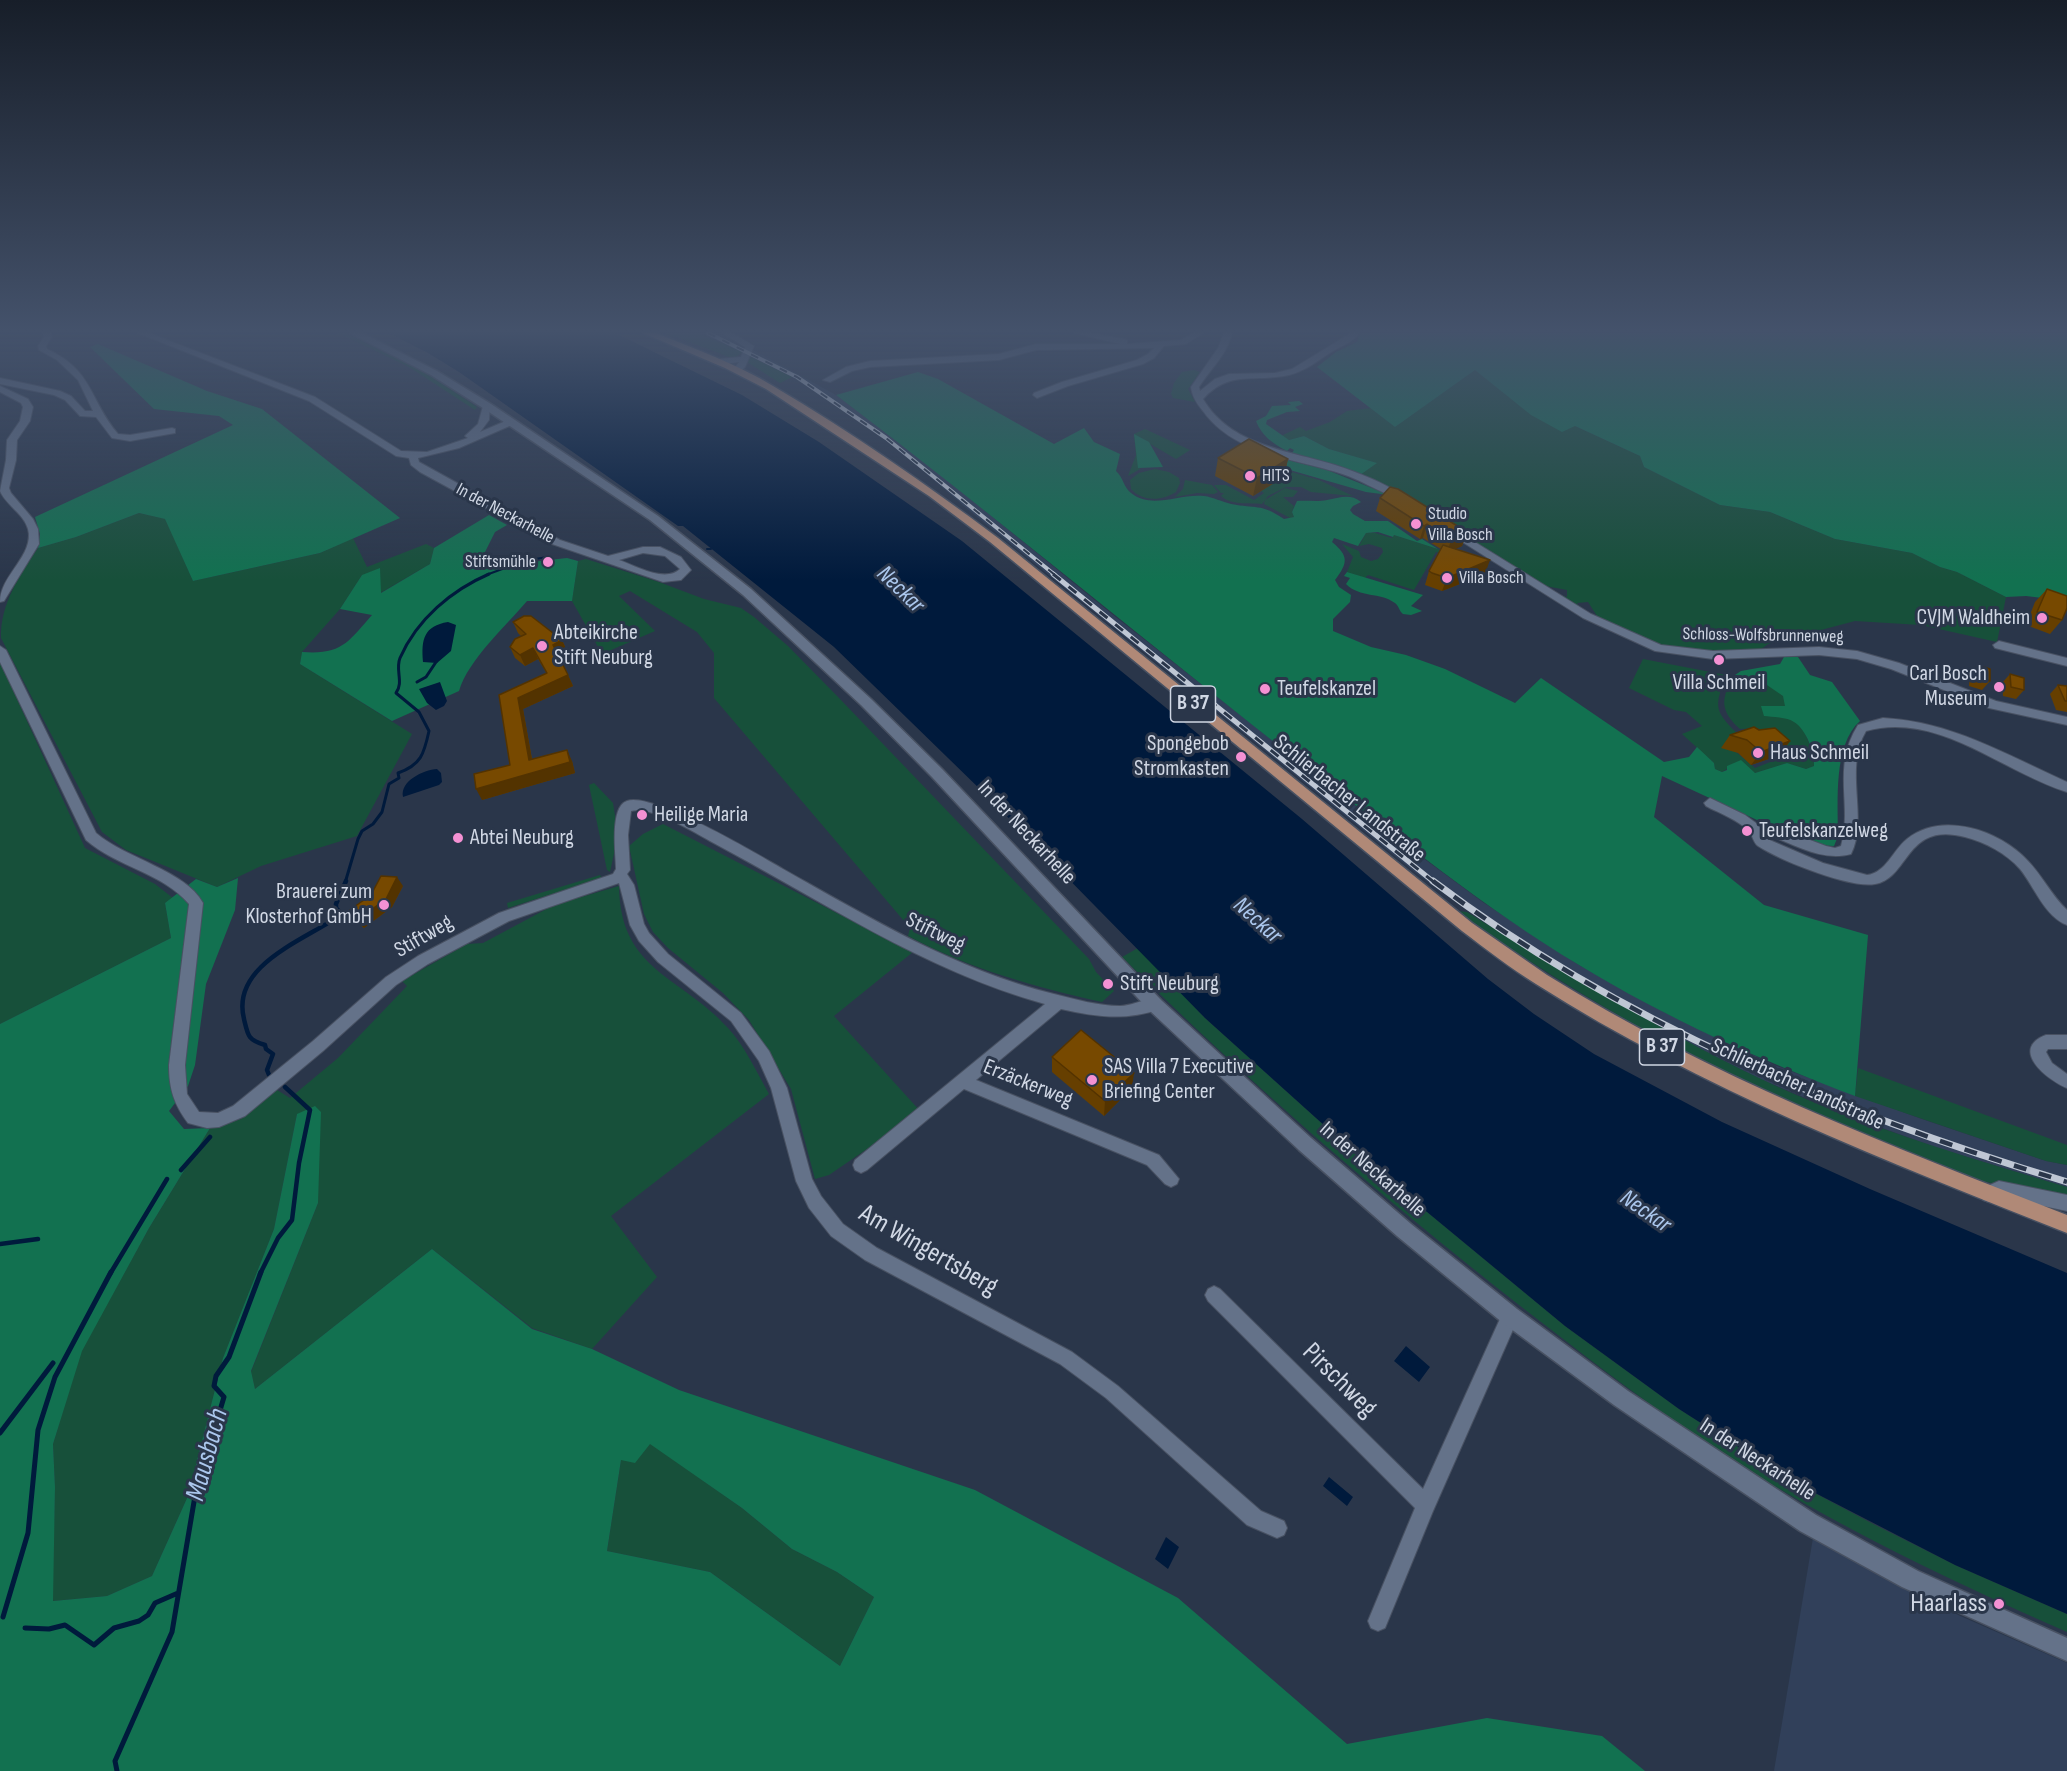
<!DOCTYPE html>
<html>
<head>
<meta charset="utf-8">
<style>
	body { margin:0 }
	canvas { display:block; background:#2a364a }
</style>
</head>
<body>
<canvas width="2067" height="1771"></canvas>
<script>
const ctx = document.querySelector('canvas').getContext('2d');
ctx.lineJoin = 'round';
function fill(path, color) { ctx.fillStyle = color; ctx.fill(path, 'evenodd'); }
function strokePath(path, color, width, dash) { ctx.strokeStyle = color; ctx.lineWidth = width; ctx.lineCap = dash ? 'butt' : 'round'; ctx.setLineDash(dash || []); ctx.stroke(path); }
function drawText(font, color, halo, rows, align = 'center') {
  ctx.font = font + ' "Sofia Sans Condensed",sans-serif'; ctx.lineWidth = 6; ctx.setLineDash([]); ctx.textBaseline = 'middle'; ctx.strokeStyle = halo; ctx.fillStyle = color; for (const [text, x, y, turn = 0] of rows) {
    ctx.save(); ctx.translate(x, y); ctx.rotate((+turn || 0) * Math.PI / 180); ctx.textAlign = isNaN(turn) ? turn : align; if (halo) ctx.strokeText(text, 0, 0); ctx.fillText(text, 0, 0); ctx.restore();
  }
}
const built = new Path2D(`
	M699 333H720L731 338 836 395 931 467 1112 614 1408 847 1484 903 1579 965 1670 1015 1774 1065 1919 1118 2046 1161 2067 1165V1187L1940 1149 1849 1116 1760 1079 1657 1027 1510 941 1416 873 970 511 889 442 810 387 760 360Z
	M1813 1538 1890 1581 1958 1615 2067 1663V1771H1774Z`);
const green = new Path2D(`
	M338 333H346L421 370 477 407 475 410 409 367Z
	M665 333H699L742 352C733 362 727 356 719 353Z
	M751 357 792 377 780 383 747 362Z
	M1475 369 1575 426 1640 456 1644 467 1720 505 1770 512 1835 539 1912 553 1940 567 1957 572 2006 597 1997 642 1921 625 1855 621 1768 644 1761 649 1730 653 1659 645 1599 619 1588 602 1577 603 1580 608 1560 595 1567 597V590L1540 585 1394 489 1360 475 1376 463 1329 449 1304 436 1289 440 1283 438V435L1300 427 1306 431 1330 422 1347 411 1371 408 1395 427Z
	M1194 370 1200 372 1188 389 1195 402 1173 398 1171 394 1174 383 1182 372Z
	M1145 429 1190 450 1176 459 1135 435 1140 469 1128 476 1136 455 1134 434Z
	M1155 469 1169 472 1179 478 1180 483 1176 492C1162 501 1143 502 1131 489L1130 480 1139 473Z
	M1285 470 1319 480 1353 496 1311 492 1301 487H1286L1268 496 1262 504C1249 503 1231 505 1221 496L1224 493H1221L1214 485H1226L1254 500 1264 493 1261 491Z
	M1185 480 1212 485 1218 492 1214 494 1197 493 1175 497 1183 489Z
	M1285 488 1298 491 1293 497H1283L1294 506 1292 512 1294 517 1290 518 1264 504 1265 500Z
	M139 513 166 519 193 581 320 553 353 538 367 567 426 544 434 548 430 564 380 593 362 575 340 609 302 652 300 664 412 734 357 836 261 866 217 887 126 850 102 832 1 638C0 604 20 575 38 548L76 537Z
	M1366 533H1375L1392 538 1394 535 1451 553 1446 555 1436 552 1414 590 1368 575 1365 578 1347 572 1353 557 1342 544 1359 551 1361 557 1371 561 1378 559 1383 552 1382 548 1369 544 1359 546Z
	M586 559 659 582 704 599 741 608 754 617 788 646 839 698 1089 959 1096 972 1114 991 1102 1002C1035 987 970 969 908 936L910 928 714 698V653L697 632 630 591 619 596 655 631 602 654 572 601 578 561Z
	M1643 659 1726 675C1715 706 1713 710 1737 733L1736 752 1755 768 1783 757 1765 742 1768 733 1757 728 1740 729C1720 711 1720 698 1735 675 1752 679 1772 683 1783 696 1794 708 1816 750 1814 766L1806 769 1787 763 1755 773 1728 768 1722 772 1715 769 1714 763 1682 734 1702 726 1686 712 1674 710 1629 688Z
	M0 662 85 848 155 884 173 898 165 903 171 938 0 1024Z
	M594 783 613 803 618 835 610 872 607 870 589 785Z
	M663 824 913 952 834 1016 921 1112 829 1175 815 1179 791 1089 749 1020 723 993 668 948 653 932 644 914 629 846 643 834Z
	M600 875 602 878 508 908 507 903Z
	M619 886C620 971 680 975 728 1028 745 1046 757 1073 769 1094L611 1216 657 1277 592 1349 532 1328 432 1249 255 1389 251 1372 318 1203 297 1114 274 1229 223 1358 188 1496 152 1576 107 1596 52 1601 55 1487 53 1444 81 1351 149 1228 210 1128 241 1119 277 1090 290 1098 338 1058 407 986 402 981 467 944 483 943 554 905Z
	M1457 911 1467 912C1563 970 1657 1029 1759 1078 1858 1125 1963 1156 2067 1187V1198C2033 1190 1997 1186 1964 1176 1931 1166 1899 1150 1867 1137 1722 1077 1584 1003 1457 911Z
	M1138 948 1205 1018 1346 1145 1565 1326 1679 1409 1790 1480 1875 1525 1955 1565 2067 1614V1632C1938 1575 1810 1514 1694 1435 1634 1394 1576 1349 1519 1305 1380 1196 1247 1081 1122 957Z
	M1858 1068 2067 1145V1165L2046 1161 1855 1096Z
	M650 1443 742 1508 792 1549 837 1572 874 1597 840 1666 710 1572 607 1551 621 1460Z`);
const forest = new Path2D(`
	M1360 333H2067V601L2026 596 2006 597 1957 572 1940 567 1912 553 1835 539 1770 512 1720 505 1644 467 1640 456 1575 426 1562 432 1531 415 1475 370 1395 427 1317 367 1336 352 1357 342Z
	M98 344 207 391 262 409 400 518 320 553 193 581 165 519 139 513 76 537 38 548 40 534 35 517 233 425 219 416 154 409 90 347Z
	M918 372 938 379 1054 444 1084 428 1094 442 1120 454 1116 471C1123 477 1124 488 1131 493 1152 510 1180 493 1204 496 1213 497 1222 502 1231 504 1256 509 1260 503 1284 519L1294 517 1292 512 1297 501C1306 500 1318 502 1327 500 1339 498 1350 493 1361 502L1353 506 1350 510 1353 514 1365 521H1388L1417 541 1422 539 1438 549 1394 535 1393 537 1378 532 1366 533 1358 546 1334 538 1332 542C1349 556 1348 563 1335 580L1339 587 1351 595 1350 602 1333 619V631L1371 647 1406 655 1445 669 1515 703 1541 678 1664 762 1689 757 1697 747 1714 763 1715 769 1722 772 1727 770V766L1741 760 1755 773 1787 763 1806 769 1814 766C1815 753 1806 729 1794 722 1787 717 1772 717 1764 716L1761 706H1785L1783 696 1764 683 1735 675 1741 671 1780 664 1784 657H1798L1810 675 1832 682 1860 721C1833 745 1838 801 1838 836L1834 846 1817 845 1783 832 1662 776 1654 817 1764 905 1868 935 1855 1096C1760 1060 1666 1018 1579 965 1484 908 1399 838 1311 771 1152 647 997 517 836 395Z
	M1299 401 1303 404 1295 407 1300 411 1287 412 1267 420 1266 424 1289 440 1304 436 1329 449 1377 463 1360 475 1334 465 1292 453 1294 450 1290 448 1287 451C1273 444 1261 435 1256 421L1266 416 1272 406 1291 405 1288 402Z
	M1134 434 1149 442 1163 467 1138 468Z
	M1272 456 1327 470 1389 495 1366 492 1283 468Z
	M489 515 507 525 495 532 477 568 567 558 578 561 572 601H527C506 626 468 660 459 691L392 721 300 664 302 652C342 655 348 642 372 615L340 609 362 575 380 568 381 593 430 564 434 548Z
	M1347 572 1423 595 1411 606 1422 611 1411 615 1403 614C1399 611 1399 606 1395 603 1380 592 1360 598 1346 584L1350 578 1344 576Z
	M238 878 235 910 206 984 195 1065 188 1086 169 1111 184 1129 210 1128 149 1228 82 1351 53 1444 55 1487 53 1601 107 1596 152 1576 188 1496 223 1358 274 1229 297 1114 315 1106 321 1112 318 1203 251 1371 255 1389 432 1249 532 1329 592 1349 679 1390 975 1490 1178 1598 1347 1744 1487 1718 1602 1736 1645 1771H0V1024L171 938 165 903 196 879 217 887ZM650 1444 742 1508 792 1549 837 1572 874 1597 840 1666 710 1572 607 1551 621 1460 635 1463Z`);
const water = new Path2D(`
	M389 333H615L742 395 819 442 962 541 1302 819 1488 979 1534 1014 1594 1054 1722 1122 1870 1189 2067 1273V1614L1955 1565 1790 1480 1679 1409 1565 1326 1346 1145 1205 1018 986 795 834 647 683 526H678L459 372 428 353Z
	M448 622 456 625 451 651 437 663 423 662C421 639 424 626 448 622Z
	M440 682 447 701 444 706 436 710 427 703 419 689Z
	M437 769 441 773 442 782 439 785 403 797C400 781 423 770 437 769Z
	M1406 1346 1430 1367 1419 1382 1394 1361Z
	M1329 1477 1353 1497 1347 1506 1323 1486Z
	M1166 1537 1179 1547 1168 1569 1155 1559Z`);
const streamFar3 = new Path2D(`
	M707 549H711
	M486 575 524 561 547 557`);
const streamFar2 = new Path2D(`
	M417 682 426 677 436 662
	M345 883 358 839 362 831 373 824 382 812 389 784 399 778 398 773C421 765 424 754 429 731L419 712 396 693C404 682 395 670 400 658 417 619 452 590 489 574`);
const streamFar1 = new Path2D(`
	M269 1075 267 1070 273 1054 266 1049 265 1045C248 1040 248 1036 244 1019 230 964 308 939 342 914L336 908V904L346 881
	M181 1170 210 1137
	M0 1244 38 1239
	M110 1274 167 1179
	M260 1274 278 1238 292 1220 299 1163 310 1110 285 1087`);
const stream = new Path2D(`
	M0 1433 53 1363
	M3 1617 28 1533 38 1430 55 1377 111 1272
	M25 1628 49 1629 65 1625 94 1645 114 1628 139 1621 148 1615 155 1603 178 1593
	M117 1771 115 1761 172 1632 196 1490 224 1397 214 1386 216 1376 229 1357 261 1272`);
const street = new Path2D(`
	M43 333H51L52 337 46 346 47 349C94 371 89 400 118 434L130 435 172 428 175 429V433L130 441 112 438 96 417 80 416 65 400 54 395 0 384V378L60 391 71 396 85 411H93L78 380 57 360 39 350 38 346 44 337Z
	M138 333H149L315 397 401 451 427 452 468 438 465 436 478 424 483 406 490 404 489 420 480 432 508 420H514V424L459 448 418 458 419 462 560 540 608 556 643 547H660L681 557 691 570 681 580 663 582 552 544 420 472 411 465 409 458 396 456 309 401ZM643 553 665 556 680 569C665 583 636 566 619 560Z
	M722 333H732L754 346 745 367 740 372 733 370 739 362 718 365 714 362 718 359 741 357 745 347Z
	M1075 333H1091L1124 339 1127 340V344L1181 340 1193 333H1203L1186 344 1164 346 1154 358 1143 364 1068 386 1037 398 1033 395 1034 393 1062 382 1137 360 1148 354 1154 348 1036 350 999 360 870 367 852 371 830 382 823 380 846 367 870 361 999 354 1036 344H1120Z
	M1224 333H1232C1227 355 1211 368 1199 387L1200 391 1215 379 1229 374 1275 373 1292 369 1351 333H1359C1352 343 1343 345 1333 351 1318 360 1306 371 1289 375 1255 383 1230 369 1203 399 1231 446 1287 450 1335 465 1360 473 1384 483 1406 497V501C1399 502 1360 480 1348 476 1299 458 1236 457 1203 411 1197 404 1192 396 1191 387L1218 348Z
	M0 386 28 399 33 407 30 421 17 440 16 460 9 488 11 493 33 519 38 529 39 544 4 601 0 602C0 575 35 555 28 529 24 514 6 505 0 491L6 460 7 440 20 421 23 407 21 403 0 392Z
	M1449 526 1591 614 1661 645 1713 651 1819 647 1857 651 1899 663 1996 701 2067 717V725L1989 708 1891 669 1857 659 1819 655 1713 659 1655 651 1583 618 1445 531V527Z
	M1999 641 2067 658V666L1995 648 1993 645Z
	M0 646 6 650 96 833C126 859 185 870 203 903L185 1065 187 1094 199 1112 218 1113 233 1106 313 1041 386 977 418 956 499 913 613 874 616 869C616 855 609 807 627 801 653 792 757 854 783 869 870 918 956 970 1054 994 1075 999 1098 1006 1120 1006 1133 1006 1148 996 1160 1001L1162 1005 1160 1009C1126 1021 1096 1017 1061 1009L976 1080 1159 1155 1179 1179 1177 1184 1171 1187 1165 1184 1147 1165 964 1089 867 1170 861 1173 855 1170 853 1165 855 1160 1045 1004C923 970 821 900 710 841 692 831 651 806 631 811L628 835 630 870 627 874 634 885 644 924 649 933 668 954 741 1013 769 1051 787 1088 812 1179 821 1196 843 1224 877 1248 1072 1352 1118 1386 1261 1511 1284 1521 1287 1528 1284 1535 1277 1538 1247 1525 1106 1398 1060 1364 865 1260 831 1236 809 1208 796 1181 771 1088 759 1061 731 1021 658 962 639 941 630 925 619 883 509 921 428 964 396 985 323 1051 245 1116 219 1127 207 1128 188 1123C174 1104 169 1089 169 1065L189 904C163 873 117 867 86 840L0 662Z
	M1883 718C1950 721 2007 755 2067 782V792C2002 772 1938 711 1866 731 1843 769 1869 819 1851 854 1823 862 1795 845 1769 835H1764L1765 838 1823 863 1867 875C1886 873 1893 850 1907 839 1942 811 1999 830 2027 860 2042 875 2051 895 2067 910V925C2045 917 2034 886 2020 869 2007 854 1985 842 1965 837 1905 821 1910 878 1875 884 1851 889 1779 860 1758 846 1753 842 1753 836 1749 831 1738 820 1719 813 1706 806L1704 803 1710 798 1714 800 1745 815 1760 826 1770 825 1826 846 1835 848 1841 846C1853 805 1831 768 1858 725Z
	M2046 1035H2067V1049H2048L2046 1052 2052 1063 2067 1074V1088C2047 1080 2009 1049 2046 1035Z
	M1999 1181 2067 1195V1211L2000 1197 1989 1202 1983 1200 1981 1194 1983 1188Z
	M1214 1286 1220 1289 1423 1489 1504 1310 1510 1307 1516 1310 1519 1316 1433 1511 1385 1628 1378 1631 1371 1628 1368 1621 1415 1508 1208 1301 1205 1295 1208 1289Z`);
const secondary = new Path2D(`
	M350 333H362L437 371 491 404 658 516 751 589 871 699 942 769 1161 1000 1311 1138 1411 1224 1517 1309 1628 1391 1816 1515 1918 1571 2067 1638V1661L1902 1587 1800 1531 1614 1405 1503 1323 1397 1236 1299 1150 1149 1010 932 777 861 705 743 595 650 520 483 408 431 375Z`);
const primary = new Path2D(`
	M643 333H656C695 349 737 364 773 386 851 432 926 484 998 538L1472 923C1497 940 1522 958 1547 975 1709 1076 1890 1146 2067 1215V1233C1886 1161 1701 1089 1536 984 1510 968 1486 949 1462 931L990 542 929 496 766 389 725 368Z`);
const railFar2 = new Path2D(`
	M708 333 797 377 886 438 1055 575`);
const railFar1 = new Path2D(`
	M1053 574 1435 883`);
const rail = new Path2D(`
	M1433 881C1622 1024 1842 1114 2067 1182`);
const wall = new Path2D(`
	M1218 458 1288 459 1284 477 1253 496 1215 476Z
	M1380 498 1467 532 1462 546 1455 549 1485 574 1442 591 1425 585 1429 571 1441 549 1423 538 1420 539 1376 511Z
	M2047 589 2062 620 2050 634 2026 625 2035 602Z
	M513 622 562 640 567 651 559 656 573 686 523 709 532 759 572 761 575 773 482 800 510 765 499 695 547 674 538 659 525 666 515 658 510 647 521 636 518 633Z
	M1977 665 1990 681 1982 690 1969 686 1970 674Z
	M2010 674 2024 690 2016 699 2003 696 2002 683Z
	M2058 685 2067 686V712L2056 710 2050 694Z
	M1759 730 1790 741 1780 755 1751 765 1738 753 1721 748 1730 735Z
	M403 886 392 907 364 928 354 920 347 912Z
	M1052 1057 1132 1088 1104 1116 1052 1072Z`);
const shadedWall = new Path2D(`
	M1288 459 1284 477 1253 496 1257 478Z
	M1427 524 1423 538 1420 539 1424 526Z
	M1467 532 1462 546 1447 553 1451 540Z
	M1490 560 1485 574 1442 591 1447 578Z
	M562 640 567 651 558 656 553 645Z
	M533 648 538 659 525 666 520 655Z
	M568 675 573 686 523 709 534 771 529 760 518 698Z
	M1790 741 1780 755 1751 765 1761 752Z
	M567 750 572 761 575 773 482 800 476 789Z
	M397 877 403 886 392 907 364 928 357 920Z
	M1134 1073 1132 1088 1104 1116 1105 1101Z`);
const building = new Path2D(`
	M1249 439 1288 459 1257 478 1218 458Z
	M1390 487 1398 489 1467 532 1451 540 1427 524 1424 526 1380 498Z
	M1443 545 1490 560 1447 578 1432 573 1429 571Z
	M2047 589 2067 596V608L2062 620 2037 612Z
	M524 616H531L562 640 553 645 568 675 518 698 529 760 567 750 570 762 476 789 474 774 510 765 499 695 547 673 533 648 520 655 510 647 515 639 526 634 513 622Z
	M1977 665 1990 669V681L1977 677Z
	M2010 674 2024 678V690L2011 687Z
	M2058 685 2067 686V701H2065Z
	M1754 727 1759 730 1775 728 1790 741 1761 752 1747 740 1730 735Z
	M381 876 397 877 386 899 357 920 347 912 371 895Z
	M1081 1030 1134 1073 1105 1101 1052 1057Z`);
const markers = [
	[1250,476,6,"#f491d3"],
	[1416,524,6,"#f491d3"],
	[548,562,6,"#f491d3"],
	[1447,578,6,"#f491d3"],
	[2042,618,6,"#f491d3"],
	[542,646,6,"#f491d3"],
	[1719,660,6,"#f491d3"],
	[1999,687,6,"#f491d3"],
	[1265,689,6,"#f491d3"],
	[1758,753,6,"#f491d3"],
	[1241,757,6,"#f491d3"],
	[642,815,6,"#f491d3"],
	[1747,831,6,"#f491d3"],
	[458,838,6,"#f491d3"],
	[384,905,6,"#f491d3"],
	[1108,984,6,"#f491d3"],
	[1092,1080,6,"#f491d3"],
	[1999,1604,6,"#f491d3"]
];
const farPoinames = [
	["HITS",1262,476],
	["Studio",1428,514],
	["Villa Bosch",1428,535],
	["Stiftsmühle",536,562,"right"],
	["Villa Bosch",1459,578]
];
const farStreetnames = [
	["In der Neckarhelle",505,514,28],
	["Schloss-Wolfsbrunnenweg",1763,636,1]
];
const shields = [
	[1193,704,45],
	[1662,1047,45]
];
const shieldNames = [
	["B 37",1193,704],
	["B 37",1662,1047]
];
const poiNames = [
	["CVJM Waldheim",2030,618,"right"],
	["Abteikirche",554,633],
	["Stift Neuburg",554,658],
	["Carl Bosch",1987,674,"right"],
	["Museum",1987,699,"right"],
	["Villa Schmeil",1719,683,"center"],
	["Teufelskanzel",1277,689],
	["Spongebob",1229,744,"right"],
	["Stromkasten",1229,769,"right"],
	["Haus Schmeil",1770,753],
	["Heilige Maria",654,815],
	["Teufelskanzelweg",1759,831],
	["Abtei Neuburg",470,838],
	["Brauerei zum",372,892,"right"],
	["Klosterhof GmbH",372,917,"right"],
	["Stift Neuburg",1120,984],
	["SAS Villa 7 Executive",1104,1067],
	["Briefing Center",1104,1092]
];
const streetNames = [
	["Schlierbacher Landstraße",1349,799,39],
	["In der Neckarhelle",1026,833,47],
	["Stiftweg",935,933,26],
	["Stiftweg",424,937,-30],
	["Erzäckerweg",1028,1084,22],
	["Schlierbacher Landstraße",1797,1085,25],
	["In der Neckarhelle",1372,1170,41],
	["In der Neckarhelle",1757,1460,33]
];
const waterNames = [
	["Neckar",900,590,44],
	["Neckar",1257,921,42],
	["Neckar",1645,1212,35]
];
const nearStreetnames = [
	["Am Wingertsberg",928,1251,30],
	["Pirschweg",1339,1381,45]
];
const nearPoinames = [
	["Haarlass",1987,1604]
];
const nearWaternames = [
	["Mausbach",208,1455,-75]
];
fill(built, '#31405a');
fill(green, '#17503a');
fill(forest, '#127150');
fill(water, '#001a3c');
strokePath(streamFar3, '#001a3c', 2);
strokePath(streamFar2, '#001a3c', 3);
strokePath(streamFar1, '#001a3c', 4.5);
strokePath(stream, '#001a3c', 5);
strokePath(street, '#485162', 2);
strokePath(secondary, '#485162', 3);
strokePath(primary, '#485162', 3);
fill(street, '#647289');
fill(secondary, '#647289');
fill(primary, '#b08977');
strokePath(railFar2, '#bfc7d4', 4);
strokePath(railFar1, '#bfc7d4', 5);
strokePath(rail, '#bfc7d4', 7);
strokePath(railFar2, '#2a364a', 2, [8]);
strokePath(railFar1, '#2a364a', 3, [10]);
strokePath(rail, '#2a364a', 4.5, [13]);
fill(wall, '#663f00');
fill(shadedWall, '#533300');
fill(building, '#774900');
strokePath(building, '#533300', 1.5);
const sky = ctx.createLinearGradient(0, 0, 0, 581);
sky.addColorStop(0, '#171e29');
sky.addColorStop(0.57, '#44526b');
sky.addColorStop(1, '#44526b00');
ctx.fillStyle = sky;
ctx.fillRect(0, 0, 2067, 581);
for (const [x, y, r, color] of markers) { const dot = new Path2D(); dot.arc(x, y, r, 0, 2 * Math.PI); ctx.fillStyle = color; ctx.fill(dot); strokePath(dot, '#2a364a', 2); }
drawText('18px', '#d0d7e4', '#2a364a', farPoinames, 'left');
drawText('18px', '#d0d7e4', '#2a364a', farStreetnames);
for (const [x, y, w] of shields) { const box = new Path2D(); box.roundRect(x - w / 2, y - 18, w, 36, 4.5); ctx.fillStyle = '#2a364a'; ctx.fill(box); strokePath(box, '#d0d7e4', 1.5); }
drawText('bold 21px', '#d0d7e4', null, shieldNames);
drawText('22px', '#d0d7e4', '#2a364a', poiNames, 'left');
drawText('22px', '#d0d7e4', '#2a364a', streetNames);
drawText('italic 24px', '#abc7ed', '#2a364a', waterNames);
drawText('27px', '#d0d7e4', '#2a364a', nearStreetnames);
drawText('27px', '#d0d7e4', '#2a364a', nearPoinames, 'right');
drawText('italic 28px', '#abc7ed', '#2a364a', nearWaternames);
</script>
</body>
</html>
